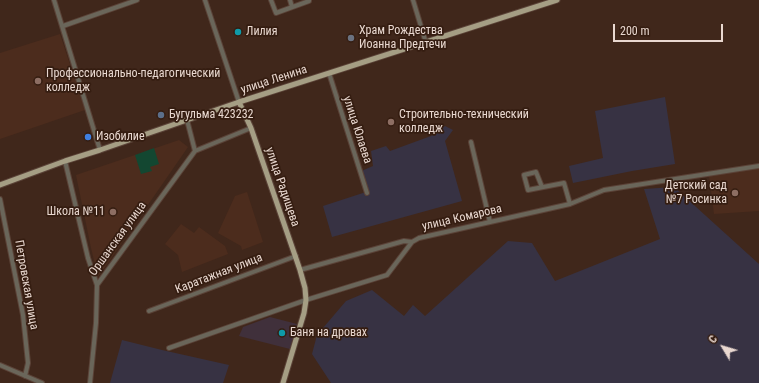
<!DOCTYPE html>
<html>
<head>
<meta charset="utf-8">
<style>
	body { margin:0 }
	#map { position:relative; width:759px; height:383px; overflow:hidden; background:#40271b; font-family:"Roboto Condensed",sans-serif }
	canvas { display:block }
	.north { position:absolute; left:703px; top:327px; width:40px; height:40px; -webkit-text-stroke:3px #351d11; paint-order:stroke; rotate:308deg; font-size:11px; font-weight:700; line-height:16px; text-align:center; color:#e9d8d0 }
	.north::after { content:''; display:block; margin:auto; width:14px; height:18px; background:#e9d8d0; clip-path:polygon(50% 0,100% 100%,50% 72%,0 100%) }
	.scale { position:absolute; left:613px; top:24px; width:110px; height:18px; box-sizing:border-box; border:2px solid #e9d8d0; border-top:0; padding-left:5px; font-size:12px; line-height:14px; white-space:nowrap; color:#e9d8d0; -webkit-text-stroke:3px #351d11; paint-order:stroke }
</style>
</head>
<body>
<div id="map">
<canvas width="759" height="383"></canvas>
<div class="north">С</div>
<div class="scale">200 m</div>
</div>
<script>
const context = document.querySelector('canvas').getContext('2d');
context.lineJoin = 'round';
function fill(path, color) { context.fillStyle = color; context.fill(path, 'evenodd'); }
const poly = rows => new Path2D(rows.map(r => 'M' + r).join(''));
function trace(path, color, width, dash) { context.strokeStyle = color; context.lineWidth = width; context.lineCap = dash ? 'butt' : 'round'; context.setLineDash(dash || []); context.stroke(path); }
function drawText(font, color, halo, rows, align = 'center') {
  context.font = font + ' "Roboto Condensed",sans-serif'; context.lineWidth = 3.5; context.setLineDash([]); context.textBaseline = 'middle'; context.strokeStyle = halo; context.fillStyle = color; for (const [text, x, y, turn = 0] of rows) {
    context.save(); context.translate(x, y); context.rotate((+turn || 0) * Math.PI / 180); context.textAlign = isNaN(turn) ? turn : align; if (halo) context.strokeText(text, 0, 0); context.fillText(text, 0, 0); context.restore();
  }
}
const commercial = poly([
	[270,317,297,324,290,349,239,336,243,327]
]);
const industrial = poly([
	[665,97,675,164,632,171,573,183,569,166,603,158,595,111],
	[445,126,453,130,445,141,462,201,332,237,323,206,366,192,359,172,373,166,371,151,386,146,390,151,431,136],
	[674,187,759,264,759,383,331,383,312,354,317,335,346,301,372,290,404,316,413,305,425,316,508,241,532,243,555,281,660,239,644,189],
	[122,340,162,350,229,365,223,383,110,383]
]);
const built = poly([
	[60,34,85,110,0,139,0,53],
	[179,140,188,147,98,277,91,248,76,175],
	[759,168,759,211,714,214,709,176],
	[247,192,263,242,242,250,241,246,218,233,235,196],
	[181,224,194,233,199,227,225,246,228,254,182,272,178,255,165,244]
]);
const green = poly([
	[154,148,159,164,150,167,152,171,141,174,135,155]
]);
const minor = poly([
	[54,0,100,150],
	[205,0,239,102],
	[271,0,276,13,309,1,309,0],
	[290,0,292,7],
	[413,0,426,43],
	[63,26,137,0],
	[329,73,367,193],
	[471,142,490,222],
	[195,151,251,128],
	[65,161,88,258,97,285],
	[542,187,536,172,524,175,528,190,564,183,570,204],
	[0,199,23,315,28,363,25,376],
	[300,270,404,241,412,242],
	[149,311,296,256],
	[169,348,306,300,387,275,412,242,419,238,570,204,604,190,759,166],
	[0,365,42,383],
	[90,383,96,323,97,285,195,151,187,120]
]);
const major = poly([
	[239,102,251,128,300,270,305,288,306,300,304,313,283,383],
	[0,185,65,161,100,150,239,102,557,0]
]);
const markers = [
	[238,32,4,"#0f9aa8"],
	[351,38,4,"#6b7280"],
	[38,81,4,"#8d6e63"],
	[161,115,4,"#5c6f8a"],
	[391,122,4,"#8d6e63"],
	[88,137,4,"#3f7fe0"],
	[735,193,4,"#8d6e63"],
	[113,212,4,"#8d6e63"],
	[282,333,4,"#0f9aa8"]
];
const poiNames = [
	["Храм Рождества",359,31],
	["Иоанна Предтечи",359,45],
	["Лилия",246,32],
	["Профессионально-педагогический",46,74],
	["колледж",46,88],
	["Бугульма 423232",169,115],
	["Строительно-технический",399,115],
	["колледж",399,129],
	["Изобилие",96,137],
	["Детский сад",727,186,"right"],
	["№7 Росинка",727,200,"right"],
	["Школа №11",105,212,"right"],
	["Баня на дровах",290,333]
];
const streetNames = [
	["улица Ленина",274,80,-18],
	["улица Юлаева",357,130,72],
	["улица Радищева",282,187,71],
	["улица Комарова",462,218,-13],
	["Оршанская улица",118,239,-54],
	["Каратажная улица",219,274,-21],
	["Петровская улица",26,285,80]
];
fill(commercial, '#40303b');
fill(industrial, '#373243');
fill(built, '#4c2c1d');
fill(green, '#134731');
trace(minor, '#5b4338', 6);
trace(major, '#5b4338', 7);
trace(minor, '#6a665a', 4);
trace(major, '#a59e84', 5);
for (const [x, y, r, color] of markers) { const dot = new Path2D(); dot.arc(x, y, r, 0, 2 * Math.PI); context.fillStyle = color; context.fill(dot); trace(dot, '#351d11', 1.5); }
drawText('12px', '#e9d8d0', '#351d11', poiNames, 'left');
drawText('12px', '#e9d8d0', '#351d11', streetNames);
</script>
</body>
</html>
